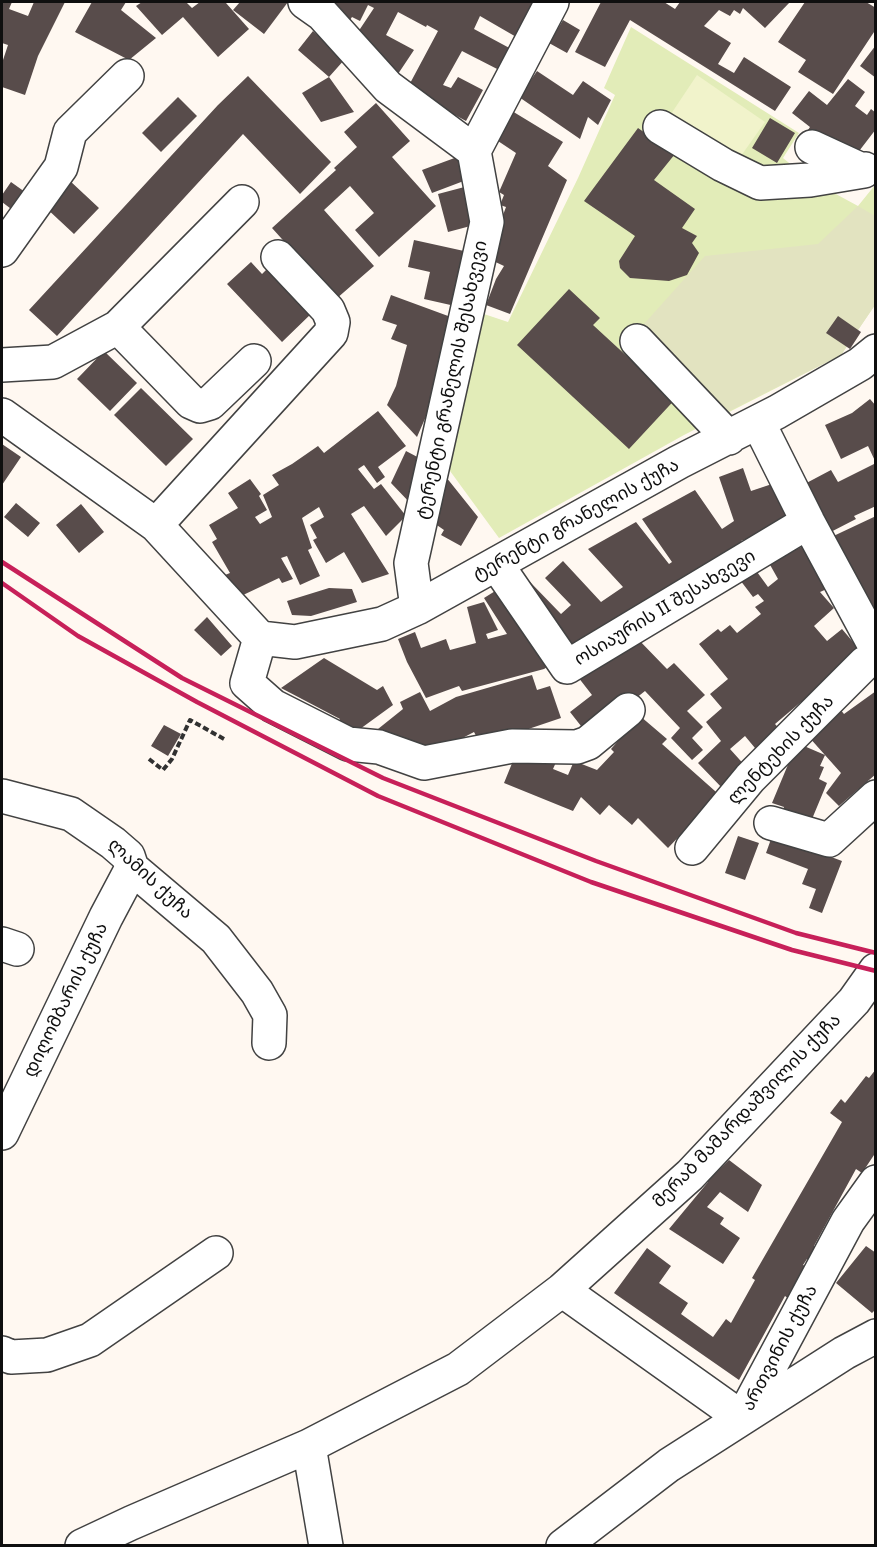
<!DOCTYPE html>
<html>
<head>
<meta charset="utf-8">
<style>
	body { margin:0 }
	#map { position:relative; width:877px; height:1547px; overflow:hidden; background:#fff8f1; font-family:Georgia,serif }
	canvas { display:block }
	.frame { position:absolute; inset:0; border:3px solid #0f0f0f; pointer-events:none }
</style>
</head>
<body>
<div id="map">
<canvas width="877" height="1547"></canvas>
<div class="frame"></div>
</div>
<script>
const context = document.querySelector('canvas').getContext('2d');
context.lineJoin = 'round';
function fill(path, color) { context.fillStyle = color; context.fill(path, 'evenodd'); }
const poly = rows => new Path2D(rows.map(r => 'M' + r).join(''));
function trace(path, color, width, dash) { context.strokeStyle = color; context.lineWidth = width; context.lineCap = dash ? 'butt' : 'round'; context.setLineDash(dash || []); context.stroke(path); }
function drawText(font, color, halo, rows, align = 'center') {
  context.font = font + ' Georgia,"Noto Sans Georgian",serif'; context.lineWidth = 6; context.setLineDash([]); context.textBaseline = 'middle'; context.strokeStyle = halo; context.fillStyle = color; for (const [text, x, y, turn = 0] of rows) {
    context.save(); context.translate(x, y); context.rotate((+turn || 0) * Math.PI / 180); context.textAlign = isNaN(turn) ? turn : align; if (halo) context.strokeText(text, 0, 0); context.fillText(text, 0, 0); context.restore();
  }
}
const green = poly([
	[631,27,799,133,783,158,810,180,858,206,875,185,875,305,841,355,684,435,499,538,442,460,472,310,508,322,578,178,615,95,604,88]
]);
const cemetery = poly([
	[858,206,875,216,875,305,841,355,719,416,644,324,705,256,818,244]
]);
const pitch = poly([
	[697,75,765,122,736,163,669,117]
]);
const building = poly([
	[2,2,12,2,9,9,28,16,34,2,65,2,38,56,25,95,2,87,2,63,8,45,2,43],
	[92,2,126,2,121,10,156,38,129,60,75,32],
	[142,2,186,2,192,8,200,2,227,2,226,3,249,29,218,57,183,17,162,35,136,6],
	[240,2,288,2,264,34,233,10],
	[318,2,538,2,518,38,480,16,474,29,515,51,503,72,462,51,443,85,451,88,458,77,483,90,466,121,407,89,438,31,427,25,426,27,398,12,386,35,414,50,396,77,354,38,374,8,368,5,360,21,352,17,350,20],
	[601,2,664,2,675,9,680,2,790,2,765,28,743,8,740,14,734,10,730,16,719,10,704,26,731,43,718,64,734,73,744,57,791,87,775,111,630,20,605,67,575,52],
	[805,2,866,2,876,8,876,29,833,94,798,72,806,60,778,42],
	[563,20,580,30,567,53,549,43],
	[313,31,345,59,329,77,354,112,321,122,302,93,329,77,298,50],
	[876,45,876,78,860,66],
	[537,71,573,95,583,81,611,100,598,125,588,117,580,139,519,97],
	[248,76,331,162,300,194,243,134,57,336,29,310,218,105],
	[848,79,865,92,855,106,867,115,871,109,876,113,876,129,853,159,808,130,810,127,792,113,809,91,827,105],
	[178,97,197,116,161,152,142,133],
	[376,103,410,141,392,157,436,206,379,257,355,230,374,213,350,186,324,210,374,266,336,299,272,228,336,170,334,168,357,147,344,132],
	[512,111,563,142,548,166,567,180,510,314,486,305,496,279,504,266,487,258,506,207,500,205,504,195,499,192,516,153,495,139],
	[770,118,795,133,777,163,752,148],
	[638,128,675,154,654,180,695,209,682,228,697,236,692,243,699,253,687,275,669,281,630,278,620,268,619,261,635,236,584,201],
	[460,156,469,179,432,193,422,170],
	[69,180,99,208,74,234,44,206],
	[11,182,32,197,19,215,2,202,2,195],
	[472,185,478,224,448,232,438,194],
	[414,240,464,251,455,306,424,299,430,272,408,267],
	[251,262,262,274,269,267,313,312,282,342,227,284],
	[569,289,600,318,593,325,643,371,649,364,681,393,629,449,517,345],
	[391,295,459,320,434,398,417,437,387,405,396,386,407,345,391,339,397,325,382,320],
	[838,316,861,332,850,349,826,333],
	[104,351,137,383,110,411,77,379],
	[141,388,193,439,166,466,114,415],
	[870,399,876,406,876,463,868,446,841,459,825,425,852,413],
	[378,411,406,446,378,467,385,477,377,483,364,465,358,469,374,489,381,484,406,516,386,536,364,506,351,514,389,574,362,583,344,552,326,563,313,540,317,538,310,525,324,517,319,507,302,518,312,548,308,550,320,576,300,585,287,556,281,558,293,579,282,583,279,578,241,596,225,575,230,573,212,542,217,539,209,525,238,508,228,493,250,479,261,494,259,496,267,510,255,517,260,524,272,517,263,495,279,485,272,475,292,464,318,446,324,453],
	[2,444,21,457,2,485],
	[406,451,425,461,412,505,391,483],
	[876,463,876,506,854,516,856,519,821,537,797,488,831,470,838,482],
	[743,468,751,491,784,480,797,521,741,541,747,549,568,654,519,591,530,582,561,614,571,605,545,578,563,561,601,602,623,587,588,549,636,522,669,564,672,562,642,519,695,490,722,529,734,521,719,477],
	[442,472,478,517,461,546,441,535,444,530,431,521],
	[16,503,40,523,28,537,4,517],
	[81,504,104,532,79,553,56,525],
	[876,516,876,630,825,540],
	[815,540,836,585,820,592,834,608,814,626,827,641,842,629,864,655,804,705,801,702,775,724,784,734,760,754,745,736,730,749,748,769,725,791,698,763,721,741,706,722,722,708,710,694,728,679,699,644,718,629,721,632,730,625,737,633,761,614,755,607,764,601,758,594,753,597,737,576,752,565,768,587,778,579,769,563],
	[329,588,352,589,357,602,311,616,292,615,287,601],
	[500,588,552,664,544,669,462,691,459,686,426,698,407,662,398,639,415,632,421,648,446,639,450,650,476,643,467,607,484,602,498,630,486,634,488,639,507,634,484,598],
	[207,617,232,646,221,656,194,630],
	[635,636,667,669,674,663,705,695,687,711,703,727,692,738,703,750,692,760,671,738,680,728,645,691,582,741,575,731,581,726,570,712,592,695,571,668],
	[324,658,377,690,383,686,393,705,360,729,332,732,340,719,281,688],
	[532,675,537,690,550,686,561,718,481,745,474,732,428,756,422,744,405,755,378,729,403,709,400,702,420,692,430,711,456,697],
	[876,691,876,774,839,806,826,793,841,773,808,736,840,709,844,714],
	[640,716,667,739,662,744,724,799,708,806,668,848,638,818,632,825,609,805,600,815,581,797,573,811,504,783,515,756,536,763,540,753,557,760,553,769,568,775,574,761,597,770,614,752,611,749],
	[164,725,181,734,168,756,151,746],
	[797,743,825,755,820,766,824,767,819,779,827,783,812,819,780,818,784,807,772,803],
	[775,828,815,851,842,861,822,913,809,908,816,889,802,884,808,869,766,853],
	[738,836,759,843,745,880,725,873],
	[876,1069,876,1139,874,1141,876,1143,876,1152,862,1173,856,1169,814,1246,819,1250,812,1261,807,1259,803,1265,808,1267,789,1299,785,1296,739,1380,614,1293,647,1248,671,1266,659,1283,688,1303,681,1314,713,1337,726,1319,731,1323,755,1280,752,1278,842,1122,830,1113,841,1099,845,1103,866,1076,869,1078],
	[729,1160,762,1185,748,1212,720,1192,707,1207,724,1218,720,1224,740,1238,723,1264,669,1229,708,1182,707,1181],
	[866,1246,876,1253,876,1309,872,1313,836,1283]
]);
const path = poly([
	[149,759,163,770,172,759,190,720,224,739]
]);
const minor = poly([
	[305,2,322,14,388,87,474,151],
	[660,127,723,165,760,183,810,180,864,171],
	[812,147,864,171,865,169],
	[474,151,552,2],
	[2,250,61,167,70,132,127,76],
	[118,327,191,402,200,406,210,403,254,361],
	[637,341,729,438],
	[2,365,53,362,118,327,242,202],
	[2,415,156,525,260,638],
	[758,422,808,522,876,648],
	[156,525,331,333,333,322,328,310,278,257],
	[497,565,567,667,808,522],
	[417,608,411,563,487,222,474,151],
	[260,638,295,642,382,624,417,608,679,462,777,412,860,364,876,351],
	[260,638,247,683,273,706,348,744,379,747,424,763,512,746,577,747,588,743,628,710],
	[2,796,71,814,113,843,128,856,132,868,216,939,257,992,270,1015,269,1043],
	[771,823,829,840,876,797],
	[692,848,750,778,865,663,876,657],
	[2,944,17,949],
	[2,1133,106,917,132,868],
	[562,1290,742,1418],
	[2,1353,11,1357,47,1355,90,1340,216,1253],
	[743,1417,848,1221,876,1182],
	[309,1446,326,1546],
	[82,1546,131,1523,309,1446,458,1369,562,1290,690,1175,854,1001,876,970],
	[563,1546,669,1465,844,1353,876,1336]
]);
const rail = poly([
	[2,562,182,678,383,778,596,861,796,933,876,953],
	[2,583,78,636,197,702,378,796,591,882,792,950,876,971]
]);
const streetNames = [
	["ტერენტი გრანელის შესახვევი",452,380,-78],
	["ტერენტი გრანელის ქუჩა",576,520,-29],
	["ოსიაურის II შესახვევი",665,608,-31],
	["ლენტეხის ქუჩა",781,750,-46],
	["ლამის ქუჩა",150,879,43],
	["დიღომბარის ქუჩა",66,1000,-64],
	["მერაბ მამარდაშვილის ქუჩა",747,1111,-46],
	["ართვინის ქუჩა",780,1348,-62]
];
fill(green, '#e2ecb8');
fill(cemetery, '#e2e3c0');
fill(pitch, '#f1f3cb');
fill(building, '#584c4b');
trace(minor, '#424242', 36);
trace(path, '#313131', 4, [6, 3]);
trace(minor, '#fff', 33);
trace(rail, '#c72059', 4.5);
drawText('18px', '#0f0f0f', '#fff', streetNames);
</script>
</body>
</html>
